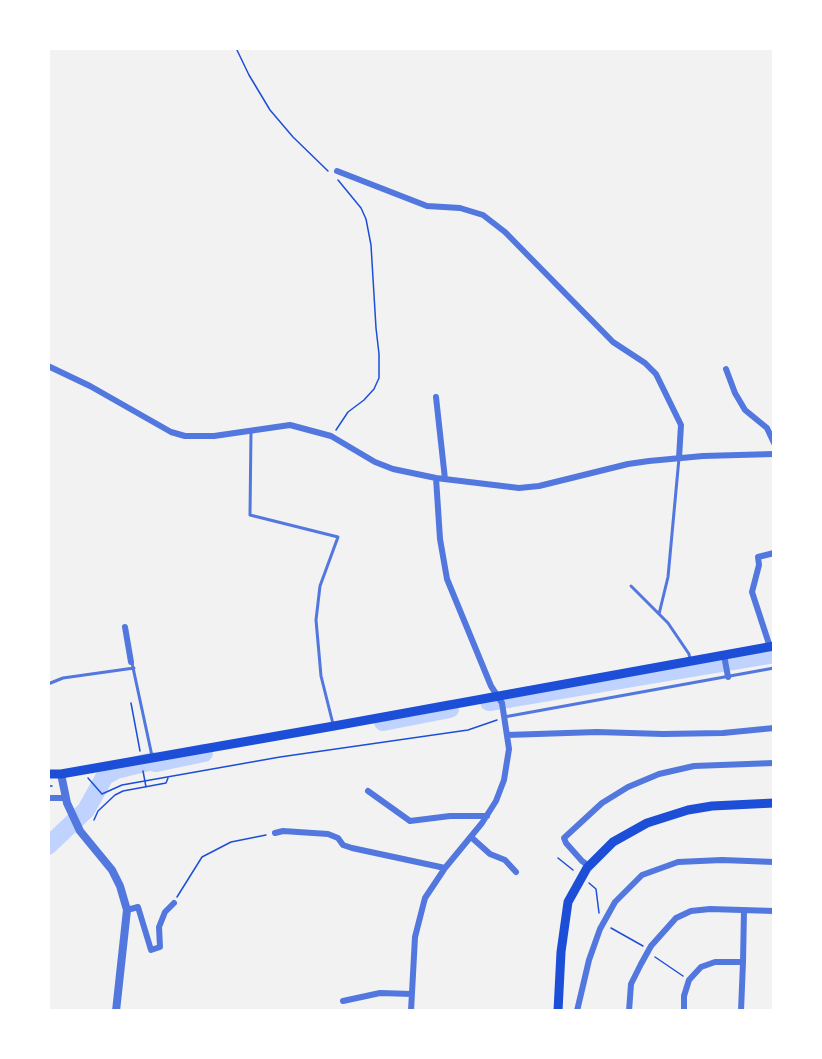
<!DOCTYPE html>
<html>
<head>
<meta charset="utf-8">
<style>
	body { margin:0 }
	#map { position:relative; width:822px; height:1059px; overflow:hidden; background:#f2f2f2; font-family:"Archivo Narrow",sans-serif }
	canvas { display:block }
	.frame { position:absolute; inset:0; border:50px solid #fff; pointer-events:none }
</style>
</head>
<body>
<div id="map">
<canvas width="822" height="1059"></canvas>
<div class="frame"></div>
</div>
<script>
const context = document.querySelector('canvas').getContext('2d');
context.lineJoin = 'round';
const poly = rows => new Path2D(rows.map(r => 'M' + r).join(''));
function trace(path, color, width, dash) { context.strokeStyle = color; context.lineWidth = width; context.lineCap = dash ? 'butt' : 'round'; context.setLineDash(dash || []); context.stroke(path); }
const river = poly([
	[489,702,774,654],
	[383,722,450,709],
	[48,846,86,810,105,776,116,770,153,761,156,763,204,753]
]);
const path = poly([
	[236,48,249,75,270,110,293,137,328,171],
	[336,430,348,412,364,400,374,389,379,378,379,354,376,328,371,245,366,219,361,208,338,180],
	[131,703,140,751],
	[143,771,146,787],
	[88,778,102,794,122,785,280,757,468,730,497,720],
	[48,786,52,786],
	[94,820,98,811,115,795,123,791,166,783,168,778],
	[558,858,573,870],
	[589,883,596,889,599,913],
	[177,897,202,857,231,842,266,835],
	[611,928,643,946],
	[655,957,683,976]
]);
const service = poly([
	[251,431,250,515,338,537,320,586,316,620,321,676,333,724],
	[631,586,668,623,689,654,690,660],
	[659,614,668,577,679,458],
	[132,663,152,756],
	[48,684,63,678,134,668],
	[504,717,774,668]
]);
const minor = poly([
	[337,171,427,206,460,208,483,215,505,232,613,342,645,363,656,374,681,425,679,458],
	[48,366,90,386,171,432,185,436,214,436,290,425,331,436,375,462,393,469,436,478,519,488,539,486,628,464,649,461,703,456,774,454],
	[726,369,735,393,745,410,767,428,774,443],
	[436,397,445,479],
	[125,627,131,662],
	[770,647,752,592,759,565,758,557,774,553],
	[724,655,728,677],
	[507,735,597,732,663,734,723,733,774,728],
	[368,791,410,821,450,816,487,816],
	[48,798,66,798],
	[275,833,283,831,328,834,338,838,343,845,352,848,445,868],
	[471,837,490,854,505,860,516,872],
	[589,866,582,861,566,843,564,838,602,803,628,787,659,774,694,766,774,763],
	[127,910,138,907,151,950,160,947,159,927,165,912,174,903],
	[343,1001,380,993,412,994],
	[411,1011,415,937,425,898,445,868,482,823,496,801,504,780,509,749,502,703,491,686,447,579,440,539,436,478],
	[577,1011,589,960,600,929,615,902,642,875,678,862,722,860,774,862],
	[629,1011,631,984,641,964,651,946,676,918,691,911,710,909,774,911],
	[684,1011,684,996,689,980,701,967,715,962,743,962,744,910],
	[741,1011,743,962]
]);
const tertiary = poly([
	[61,774,67,803,80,831,112,870,120,886,127,910,116,1011]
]);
const primary = poly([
	[48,774,61,774,334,726,774,646],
	[558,1011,561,952,568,902,587,868,613,842,647,823,688,810,712,806,774,803]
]);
trace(river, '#bfd3fe', 18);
trace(path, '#1d4ed8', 1.5);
trace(service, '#5277de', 3);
trace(minor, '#5277de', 6);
trace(tertiary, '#5277de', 8);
trace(primary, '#1d4ed8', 9);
</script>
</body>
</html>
